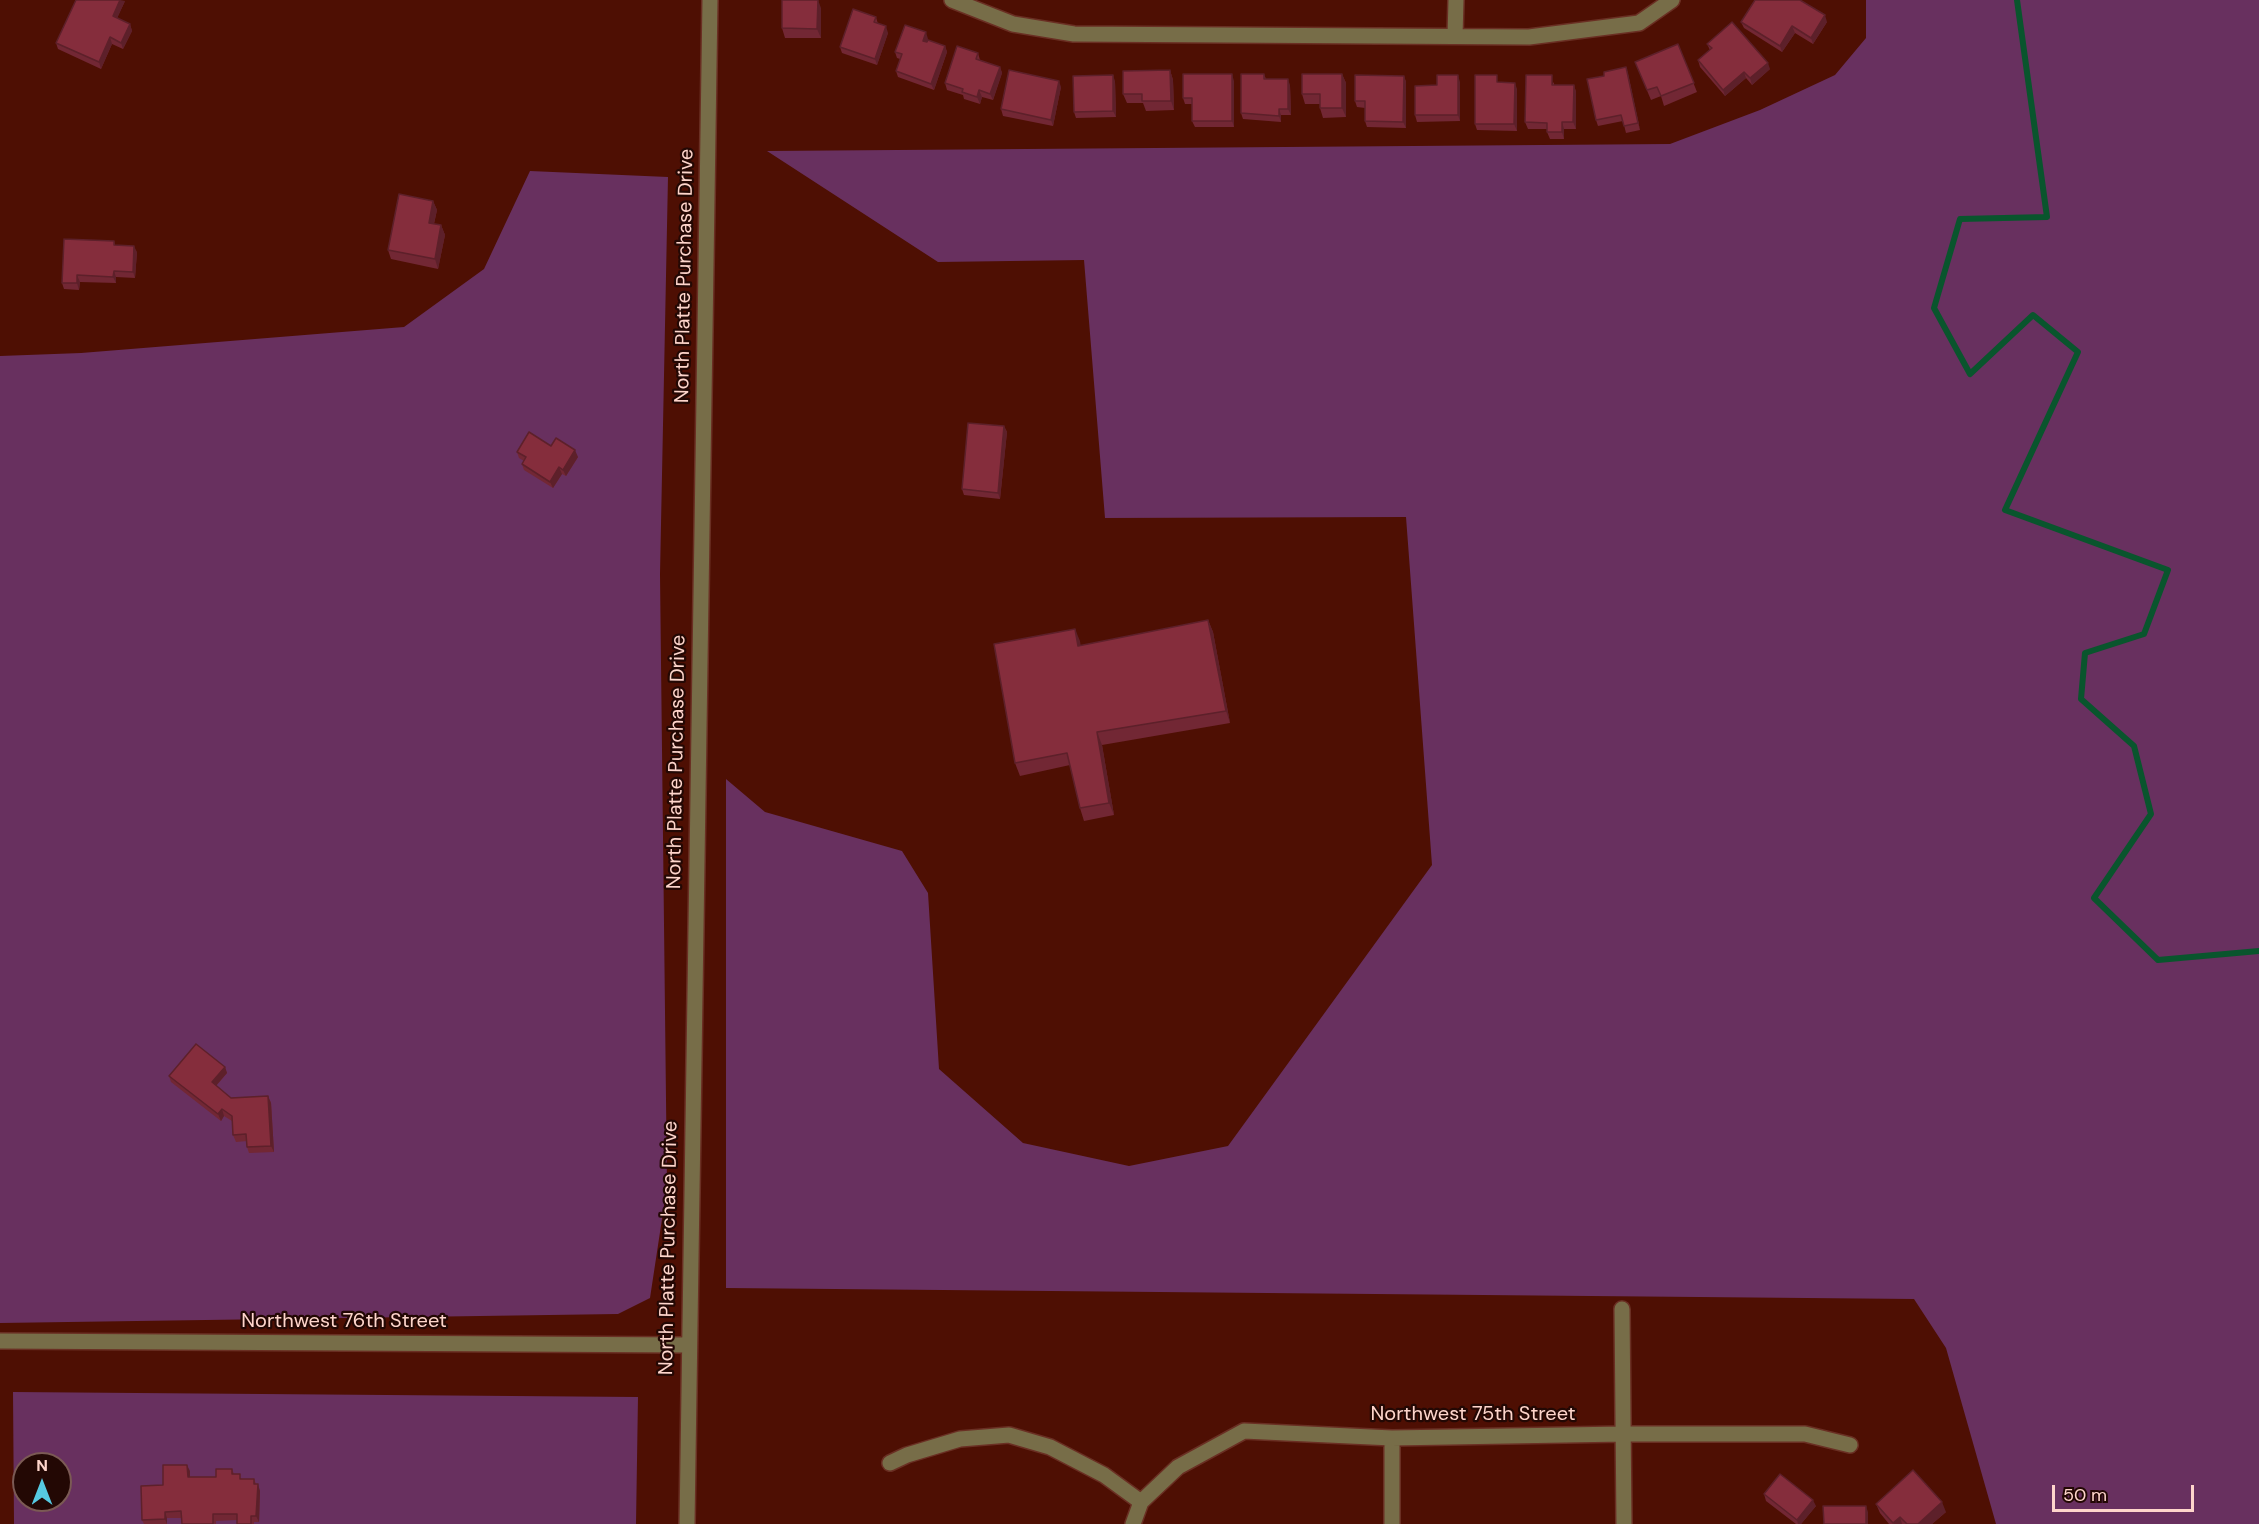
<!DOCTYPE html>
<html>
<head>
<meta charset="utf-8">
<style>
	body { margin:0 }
	#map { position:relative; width:2259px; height:1524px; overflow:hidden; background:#4e0f03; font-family:"DM Sans",sans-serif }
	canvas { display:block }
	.north { position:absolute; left:12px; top:1452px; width:60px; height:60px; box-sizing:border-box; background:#230804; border:2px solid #7b5a54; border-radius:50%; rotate:0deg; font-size:16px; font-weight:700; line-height:24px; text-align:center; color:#fed5cb }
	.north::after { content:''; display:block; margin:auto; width:21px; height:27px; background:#56c9e1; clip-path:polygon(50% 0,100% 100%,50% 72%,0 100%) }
	.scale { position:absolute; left:2052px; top:1485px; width:142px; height:27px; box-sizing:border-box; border:3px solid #fed5cb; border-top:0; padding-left:8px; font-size:18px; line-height:21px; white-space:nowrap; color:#fed5cb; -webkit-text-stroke:4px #230804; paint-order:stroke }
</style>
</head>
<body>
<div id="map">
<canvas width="2259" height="1524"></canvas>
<div class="north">N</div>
<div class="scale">50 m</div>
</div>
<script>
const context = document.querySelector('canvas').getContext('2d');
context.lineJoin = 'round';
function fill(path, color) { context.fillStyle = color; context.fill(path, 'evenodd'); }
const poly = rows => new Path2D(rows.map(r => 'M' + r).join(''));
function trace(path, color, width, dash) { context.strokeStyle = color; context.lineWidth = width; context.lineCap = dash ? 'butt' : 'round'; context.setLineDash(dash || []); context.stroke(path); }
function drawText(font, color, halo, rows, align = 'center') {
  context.font = font + ' "DM Sans",sans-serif'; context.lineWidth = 4.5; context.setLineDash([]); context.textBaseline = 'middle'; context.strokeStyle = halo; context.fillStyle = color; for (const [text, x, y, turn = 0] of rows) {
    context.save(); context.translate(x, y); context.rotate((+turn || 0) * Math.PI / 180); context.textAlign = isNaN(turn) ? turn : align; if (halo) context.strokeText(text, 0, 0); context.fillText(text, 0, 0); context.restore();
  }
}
const green = poly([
	[1866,0,2259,0,2259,1524,1996,1524,1946,1348,1914,1299,726,1288,726,779,765,812,902,851,928,893,939,1069,1023,1143,1129,1166,1228,1146,1432,865,1406,517,1105,518,1084,260,938,262,767,151,1670,144,1760,110,1835,75,1866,38],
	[530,171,668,177,660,574,667,1186,650,1298,618,1314,0,1323,0,356,81,353,404,327,484,269],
	[13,1392,638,1397,636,1524,14,1524],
	[24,1464,60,1464,60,1500,24,1500]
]);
const stream = poly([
	[2017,0,2047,217,1960,219,1934,308,1970,374,2033,315,2078,352,2005,510,2168,570,2144,634,2085,653,2081,699,2134,746,2151,814,2094,898,2158,960,2259,951]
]);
const minor = poly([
	[952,0,1013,24,1074,34,1529,37,1639,23,1672,0],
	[1455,36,1456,0],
	[1622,1309,1624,1524],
	[0,1341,688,1345],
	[890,1463,907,1455,960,1439,1009,1435,1050,1447,1104,1475,1141,1502],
	[687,1524,710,0],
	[1133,1524,1141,1502,1178,1467,1244,1431,1392,1438,1623,1434,1805,1434,1850,1445],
	[1392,1524,1392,1438]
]);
const wall = poly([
	[125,1,117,18,130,24,132,31,123,49,112,44,101,69,58,49,56,43],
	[821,8,821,38,785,38,782,28],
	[876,17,878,24,888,33,877,65,842,53,840,47],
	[1741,22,1827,22,1813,44,1795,33,1782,52,1744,28],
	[928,39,927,42,945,46,947,52,934,90,898,77,896,71,900,59,897,58,895,52],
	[1678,44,1697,92,1664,106,1661,96,1651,100,1635,62],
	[1707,44,1770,69,1752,85,1746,78,1725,96,1700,67,1698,60,1710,50],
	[978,53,980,60,1000,67,1002,73,993,100,982,97,980,104,964,99,963,95,947,90,945,83],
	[1626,67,1628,74,1640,130,1626,133,1623,121,1598,126,1596,120],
	[1170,70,1173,80,1174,110,1146,111,1143,103,1127,103,1123,94],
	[1264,74,1266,79,1290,85,1291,115,1281,115,1281,122,1243,119,1241,113],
	[1342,74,1346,83,1346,117,1323,118,1320,108,1320,104,1305,104,1302,94],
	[1404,76,1406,82,1406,128,1367,127,1365,121,1365,108,1357,107,1355,101],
	[1115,81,1116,117,1076,118,1074,112],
	[1234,81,1234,127,1195,127,1192,121,1192,104,1185,104,1183,98],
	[1460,82,1460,121,1417,122,1415,115],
	[1499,82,1517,89,1517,131,1477,130,1475,124],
	[1554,82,1554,85,1574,85,1576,92,1576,129,1564,129,1564,139,1550,139,1547,132,1547,129,1528,129,1525,122],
	[1061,87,1053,126,1003,116,1001,109],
	[433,201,437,210,434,224,441,225,445,235,438,269,391,259,388,250],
	[114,241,115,245,137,252,135,278,116,277,116,283,80,282,79,290,64,289,62,283],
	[1004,426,1007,432,1000,499,964,495,962,489],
	[551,446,578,457,566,476,562,474,553,488,524,470,522,464,524,461,519,458,517,452],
	[1208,620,1213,632,1230,723,1102,745,1114,815,1084,821,1080,808,1070,765,1020,776,1015,763,1075,629,1080,646],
	[225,1067,227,1073,216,1086,231,1098,268,1096,271,1103,274,1152,249,1153,247,1147,247,1141,236,1142,233,1135,232,1121,224,1116,221,1121,171,1082,169,1076],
	[232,1469,234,1474,242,1479,254,1479,256,1484,260,1491,259,1522,254,1522,254,1524,237,1524,237,1520,216,1521,216,1524,181,1518,167,1518,167,1524,144,1524,142,1520,163,1485,190,1471,190,1477,216,1477],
	[1764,1494,1816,1506,1801,1524,1796,1524,1766,1501],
	[1876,1504,1946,1512,1932,1524,1889,1524,1880,1513]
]);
const shadedWall = poly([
	[120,0,125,1,115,23,113,16],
	[818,0,821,8,821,38,817,29],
	[1825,15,1827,22,1813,44,1811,38],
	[130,24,132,31,123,49,121,43],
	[886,26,888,33,877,65,875,59],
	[1792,26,1795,33,1782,52,1780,46],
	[926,32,928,39,925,47,923,41],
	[110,37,112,44,101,69,99,62],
	[945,46,947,52,934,90,931,84],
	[1768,63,1770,69,1752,85,1750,78],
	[1000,67,1002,73,993,100,990,94],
	[1626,67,1628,74,1640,130,1638,123],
	[1170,70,1173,80,1174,110,1171,101],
	[1744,72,1746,78,1725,96,1723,90],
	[1232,74,1234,81,1234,127,1232,121],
	[1342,74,1346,83,1346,117,1342,108],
	[1113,75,1115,81,1116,117,1113,111],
	[1458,75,1460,82,1460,121,1458,115],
	[1404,76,1406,82,1406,128,1403,122],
	[1288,79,1290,85,1291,115,1288,109],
	[1059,81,1061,87,1053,126,1051,120],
	[1515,83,1517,89,1517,131,1514,124],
	[1574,85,1576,92,1576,129,1573,122],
	[979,90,982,97,980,104,977,97],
	[1279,109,1281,115,1281,122,1279,116],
	[1562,122,1564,129,1564,139,1562,132],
	[433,201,437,210,432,232,429,223],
	[441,225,445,235,438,269,435,259],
	[134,246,137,252,135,278,133,272],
	[114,271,116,277,116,283,113,277],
	[77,275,80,282,79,290,77,283],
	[1004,426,1007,432,1000,499,998,493],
	[575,450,578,457,566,476,563,470],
	[559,467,562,474,553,488,550,482],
	[1208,620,1213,632,1230,723,1226,711],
	[1075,629,1080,641,1083,659,1078,646],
	[1097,732,1102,745,1114,815,1109,803],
	[225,1067,227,1073,214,1088,212,1082],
	[268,1096,271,1103,274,1152,271,1146],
	[222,1109,224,1116,221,1121,218,1114],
	[187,1465,190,1471,190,1484,188,1477],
	[258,1484,260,1491,259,1522,256,1516],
	[1813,1500,1816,1506,1801,1524,1798,1524,1797,1520],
	[1942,1502,1946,1512,1932,1524,1918,1524],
	[1866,1506,1868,1512,1868,1524,1866,1524],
	[165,1512,167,1518,167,1524,165,1519],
	[1900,1517,1902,1524,1894,1524,1893,1523]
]);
const building = poly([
	[76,0,120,0,113,16,130,24,121,43,110,37,99,62,56,43,76,0],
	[782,0,818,0,817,29,782,28,782,0],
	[1755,0,1800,0,1825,15,1811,38,1792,26,1780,46,1741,22,1755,0],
	[853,9,876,17,874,22,886,26,875,59,840,47,853,9],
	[1732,22,1768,63,1750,78,1744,72,1723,90,1698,60,1712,48,1707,44,1732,22],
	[905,25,926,32,923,41,927,42,928,40,945,46,931,84,896,71,902,54,895,52,905,25],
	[1678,44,1694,83,1661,96,1657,87,1647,90,1635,62,1678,44],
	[957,46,978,53,976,59,1000,67,990,94,979,90,977,97,962,92,963,89,945,83,957,46],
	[1626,67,1638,123,1624,126,1621,115,1596,120,1587,79,1604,76,1604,72,1626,67],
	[1009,70,1059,81,1051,120,1001,109,1009,70],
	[1170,70,1171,101,1142,101,1142,94,1123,94,1123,71,1170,70],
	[1183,74,1232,74,1232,121,1192,121,1192,98,1183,98,1183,74],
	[1241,74,1264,74,1264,79,1288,79,1288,109,1279,109,1279,116,1241,113,1241,74],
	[1302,74,1342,74,1342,108,1320,108,1320,94,1302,94,1302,74],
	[1113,75,1113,111,1074,112,1073,76,1113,75],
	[1355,75,1404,76,1403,122,1365,121,1365,101,1355,101,1355,75],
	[1437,75,1458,75,1458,115,1415,115,1415,86,1437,85,1437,75],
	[1475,75,1497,75,1497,82,1515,83,1514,124,1475,124,1475,75],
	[1526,75,1552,75,1552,85,1574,85,1573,122,1562,122,1562,132,1547,132,1547,123,1525,122,1526,75],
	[399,194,433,201,429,223,441,225,435,259,388,250,399,194],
	[64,239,114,241,114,245,134,246,133,272,114,271,113,277,77,275,77,283,62,283,64,239],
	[968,423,1004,426,998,493,962,489,968,423],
	[529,432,551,446,556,438,575,450,563,470,559,467,550,482,522,464,526,457,517,452,529,432],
	[1208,620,1226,711,1097,732,1109,803,1080,808,1067,753,1015,763,994,644,1075,629,1078,646,1208,620],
	[196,1044,225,1067,212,1082,231,1098,268,1096,271,1146,247,1147,246,1134,233,1135,232,1116,222,1109,218,1114,169,1076,196,1044],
	[163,1465,187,1465,188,1477,216,1477,216,1469,232,1469,232,1474,240,1474,240,1479,254,1479,254,1484,258,1484,256,1516,251,1516,251,1524,237,1524,237,1514,213,1514,213,1524,182,1524,181,1511,165,1512,165,1519,142,1520,141,1486,163,1485,163,1465],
	[1913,1470,1942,1502,1918,1524,1907,1524,1900,1517,1893,1523,1876,1504,1913,1470],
	[1780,1474,1813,1500,1797,1520,1764,1494,1780,1474],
	[1823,1506,1866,1506,1866,1524,1824,1524,1823,1506]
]);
const streetNames = [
	["North Platte Purchase Drive",685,276,-89],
	["North Platte Purchase Drive",677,762,-89],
	["North Platte Purchase Drive",669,1248,-89],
	["Northwest 76th Street",344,1322],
	["Northwest 75th Street",1473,1415]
];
fill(green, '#68305f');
trace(stream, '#09552d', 6);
trace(minor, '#6a2f23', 18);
trace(minor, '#776d48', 15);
fill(wall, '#722734');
fill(shadedWall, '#5d202a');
fill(building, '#852d3c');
trace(building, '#5d202a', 1.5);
drawText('20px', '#fed5cb', '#230804', streetNames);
</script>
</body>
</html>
